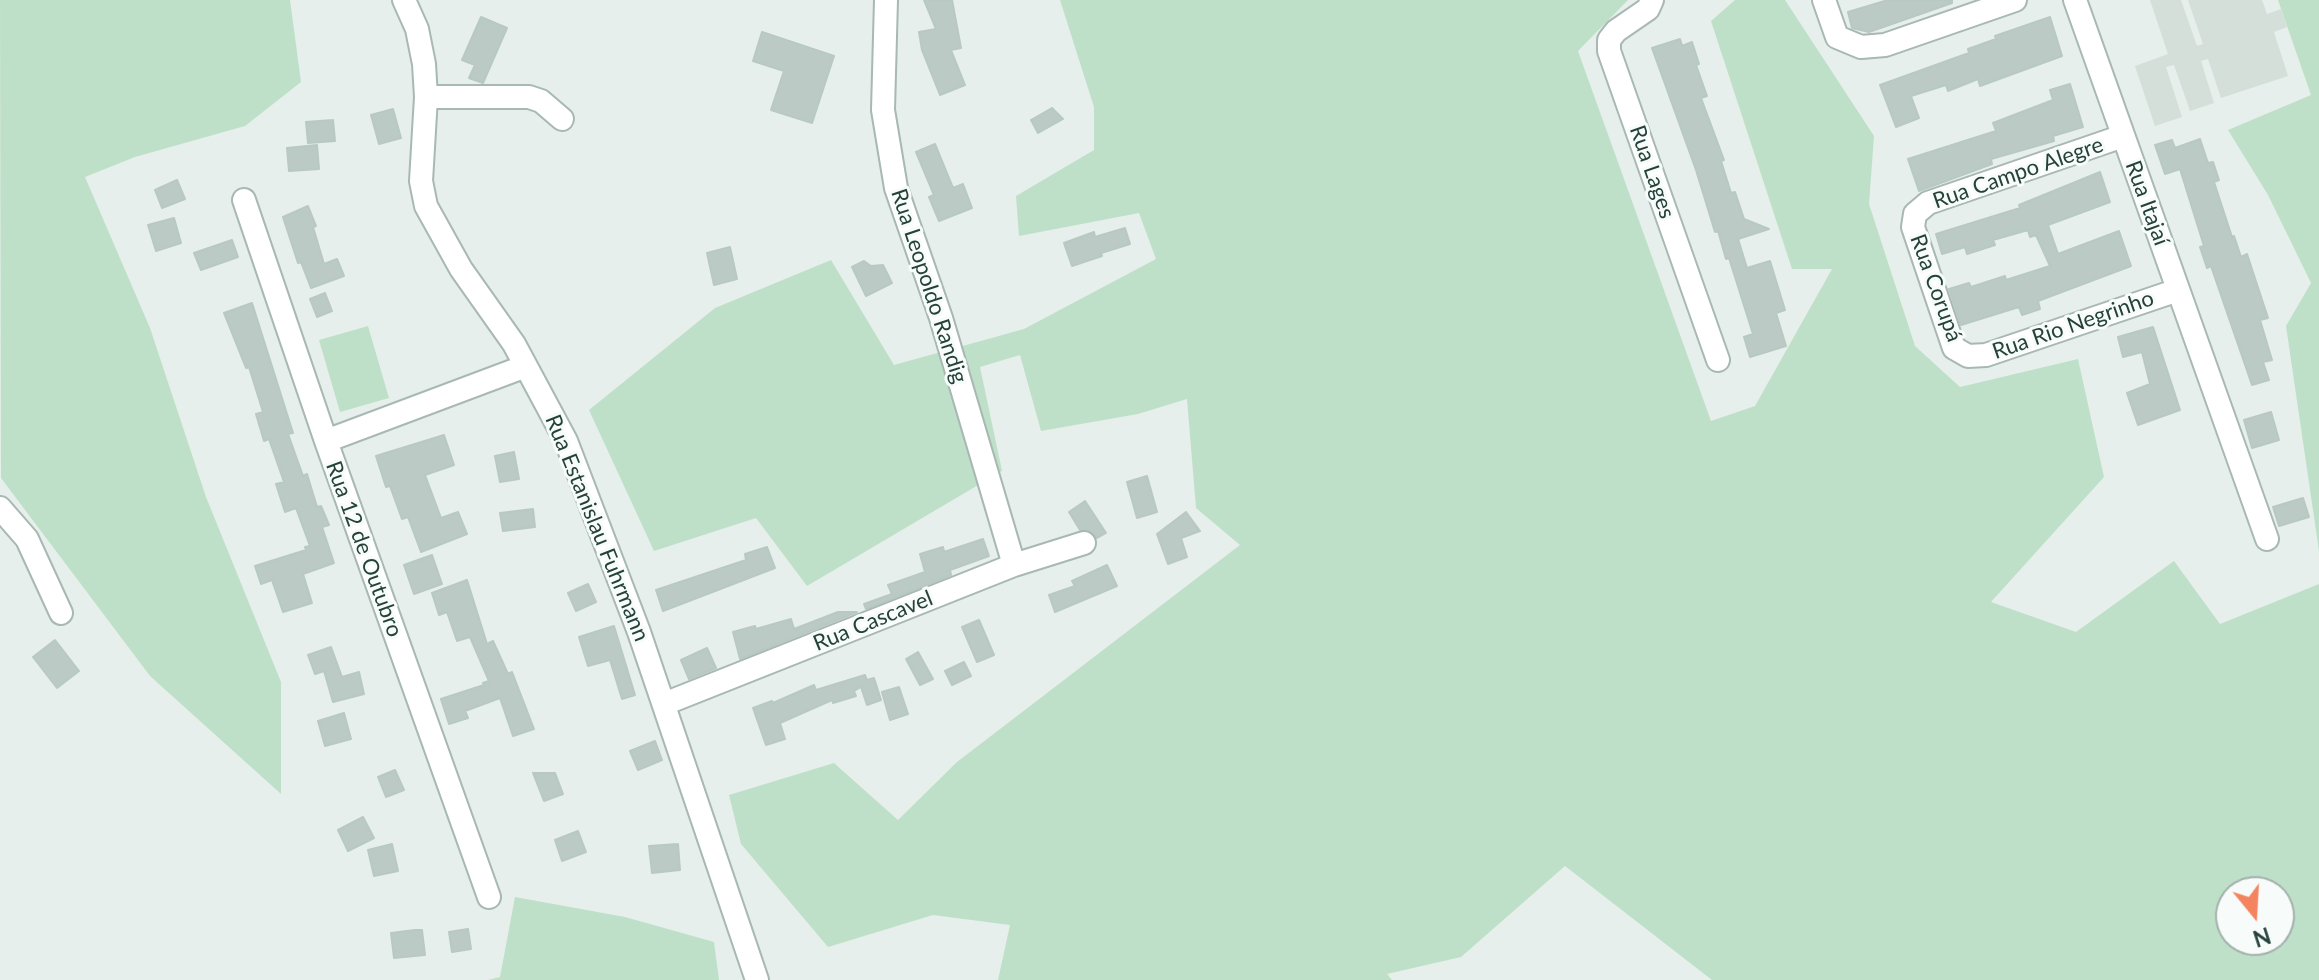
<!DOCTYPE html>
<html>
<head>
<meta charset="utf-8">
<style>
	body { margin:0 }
	#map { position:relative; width:2319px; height:980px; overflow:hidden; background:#e6efeb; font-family:Lato,sans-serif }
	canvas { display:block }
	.north { position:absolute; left:2215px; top:876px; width:80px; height:80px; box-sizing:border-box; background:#f7fbf9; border:2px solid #a3b1ad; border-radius:50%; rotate:162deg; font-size:22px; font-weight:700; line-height:32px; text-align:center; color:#24423a }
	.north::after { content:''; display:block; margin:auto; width:28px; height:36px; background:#f4845f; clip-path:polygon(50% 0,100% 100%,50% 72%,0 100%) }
</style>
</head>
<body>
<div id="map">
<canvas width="2319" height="980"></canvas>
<div class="north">N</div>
</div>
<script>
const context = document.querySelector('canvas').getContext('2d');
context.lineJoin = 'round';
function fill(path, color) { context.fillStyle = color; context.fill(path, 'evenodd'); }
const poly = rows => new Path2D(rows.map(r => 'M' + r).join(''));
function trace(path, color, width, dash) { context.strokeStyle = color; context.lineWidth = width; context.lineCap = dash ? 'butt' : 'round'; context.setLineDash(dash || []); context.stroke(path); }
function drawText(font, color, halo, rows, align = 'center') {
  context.font = font + ' Lato,sans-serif'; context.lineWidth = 6; context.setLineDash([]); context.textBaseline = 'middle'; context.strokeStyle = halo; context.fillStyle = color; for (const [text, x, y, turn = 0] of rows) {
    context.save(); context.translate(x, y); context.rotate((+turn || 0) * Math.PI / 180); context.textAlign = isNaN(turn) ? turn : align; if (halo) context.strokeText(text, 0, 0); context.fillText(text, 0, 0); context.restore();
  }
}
const built = poly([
	[2150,0,2181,0,2197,46,2203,44,2188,0,2262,0,2267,14,2281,9,2287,27,2274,32,2288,76,2221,98,2208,59,2201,61,2214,103,2190,111,2174,65,2166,67,2182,117,2155,126,2135,66,2168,54]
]);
const green = poly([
	[0,0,290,0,301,82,245,126,135,157,85,177,150,328,206,497,281,682,281,794,150,676,1,478],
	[1060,0,1628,0,1578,51,1711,421,1755,406,1832,269,1792,269,1711,21,1735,0,1785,0,1874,136,1869,204,1915,346,1960,387,2078,359,2104,477,1991,602,2076,632,2174,561,2220,624,2319,584,2319,980,1712,980,1565,866,1461,957,1387,974,1392,980,998,980,1010,925,933,915,828,947,741,844,729,795,834,763,898,820,957,762,1240,545,1196,508,1187,399,1138,414,1041,431,1020,355,980,367,1002,471,807,586,756,518,654,551,589,410,715,308,831,260,894,365,1024,329,1156,259,1139,213,1019,236,1016,196,1094,150,1094,107],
	[2231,892,2279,892,2279,940,2231,940],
	[2278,0,2319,0,2319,551,2286,326,2311,283,2268,195,2228,130,2311,95],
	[368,326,389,398,340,412,319,340],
	[515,897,625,917,714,942,719,980,488,980,500,977]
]);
const building = poly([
	[924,0,952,0,961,48,951,50,965,85,940,95,922,50,919,32,936,29,924,0],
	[1888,0,1952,0,1952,3,1869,32,1852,28,1848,12,1888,0],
	[481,17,507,28,483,83,469,78,475,65,462,60,481,17],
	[2050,17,2062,56,1980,86,1978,79,1948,91,1946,85,1911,96,1919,118,1896,127,1880,85,1969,53,1968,49,1996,39,1995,36,2050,17],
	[762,32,834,56,812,123,771,110,784,71,753,61,762,32],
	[1680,39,1682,46,1692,42,1699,64,1696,65,1707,96,1701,98,1724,160,1721,161,1731,193,1735,192,1744,219,1769,229,1738,239,1747,268,1770,261,1785,310,1776,313,1786,346,1750,357,1744,337,1753,334,1729,258,1726,259,1718,231,1715,232,1696,170,1652,48,1680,39],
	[2070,84,2083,127,2053,136,2054,141,1991,159,1992,164,1919,191,1908,159,1996,131,1993,123,2053,100,2050,90,2070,84],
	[1052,108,1063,119,1038,133,1031,120,1052,108],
	[393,109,401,138,379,144,371,115,393,109],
	[333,120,335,141,308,143,306,122,333,120],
	[2200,139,2208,163,2213,162,2219,180,2214,182,2232,237,2234,236,2241,257,2247,254,2268,318,2260,320,2272,360,2263,362,2269,380,2252,385,2211,266,2207,268,2200,247,2204,246,2180,169,2165,174,2155,145,2172,140,2175,148,2200,139],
	[935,144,953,188,963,184,972,208,939,221,929,197,934,195,916,152,935,144],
	[317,145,319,169,289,171,287,148,317,145],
	[2100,172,2110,202,2048,225,2058,254,2119,231,2131,266,2038,301,2040,309,2022,315,2019,307,1961,325,1949,289,1969,283,1971,287,2005,276,2006,280,2050,266,2036,235,2030,237,2028,230,1993,240,1995,245,1967,254,1965,247,1942,254,1936,234,2020,208,2019,205,2100,172],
	[177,180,185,199,162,208,155,190,177,180],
	[308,206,316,226,313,227,324,264,337,259,344,276,311,288,301,262,298,263,283,217,308,206],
	[174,218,181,243,156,251,148,225,174,218],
	[1125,228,1130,244,1101,253,1102,256,1072,266,1064,243,1094,232,1095,237,1125,228],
	[232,240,238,257,201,270,194,253,232,240],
	[730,247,737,279,714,285,707,253,730,247],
	[864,261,871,266,883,265,892,283,866,296,852,267,864,261],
	[325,293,332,311,317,317,310,299,325,293],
	[252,303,293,433,288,434,303,476,307,474,317,507,321,506,329,525,322,527,334,563,303,574,312,603,283,612,272,580,261,584,255,566,306,550,305,547,310,546,296,508,285,512,276,484,284,482,269,439,264,441,256,414,263,412,249,367,246,368,224,313,252,303],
	[2153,327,2180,410,2138,425,2127,393,2150,384,2142,352,2123,357,2118,337,2153,327],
	[2271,412,2279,440,2252,448,2244,420,2271,412],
	[444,435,454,465,425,475,441,518,458,512,467,534,421,552,408,517,402,519,390,486,386,487,376,456,444,435],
	[514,452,519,479,500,482,495,456,514,452],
	[1147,476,1157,512,1137,518,1127,482,1147,476],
	[2303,498,2309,517,2279,526,2273,507,2303,498],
	[1085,501,1106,533,1097,538,1088,530,1080,530,1069,512,1085,501],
	[533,509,535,527,503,531,500,513,533,509],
	[1186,512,1200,531,1181,538,1187,557,1168,564,1157,534,1186,512],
	[983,539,989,556,950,570,951,575,866,609,864,604,892,594,888,585,925,572,920,554,943,547,944,552,983,539],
	[767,547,775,568,663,611,656,590,746,560,745,554,767,547],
	[432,555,442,584,414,594,404,565,432,555],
	[1107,565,1117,586,1055,612,1049,595,1075,586,1072,581,1107,565],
	[467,580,487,644,493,641,508,674,512,672,534,729,513,736,500,698,465,711,468,718,449,724,441,699,484,685,483,683,489,681,470,637,457,641,447,612,439,615,432,593,467,580],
	[588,584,596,602,576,611,568,593,588,584],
	[838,612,857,612,740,659,733,632,755,626,756,629,791,619,794,629,838,612],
	[979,620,994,655,977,662,962,627,979,620],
	[614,626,635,695,622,699,610,660,588,666,579,637,614,626],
	[55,640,79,671,57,688,33,657,55,640],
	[331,647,342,677,359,672,364,694,333,702,324,671,315,674,308,655,331,647],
	[707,648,716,668,689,679,681,660,707,648],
	[918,652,933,679,920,685,906,659,918,652],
	[964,662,971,676,952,685,945,671,964,662],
	[865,675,867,680,874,678,881,700,867,705,861,687,854,691,856,696,833,703,832,700,780,723,785,739,766,745,753,708,772,701,773,703,814,685,816,690,865,675],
	[899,687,908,714,890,720,882,692,899,687],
	[344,713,351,739,325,746,318,721,344,713],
	[655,741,662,760,638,770,630,751,655,741],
	[395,770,404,790,386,797,378,777,395,770],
	[533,773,555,773,563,794,544,801,533,773],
	[363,817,374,838,348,851,338,830,363,817],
	[578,831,586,852,562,861,555,840,578,831],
	[392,844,398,871,374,876,368,850,392,844],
	[678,844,680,870,652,873,649,846,678,844],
	[468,929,471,949,452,952,449,932,468,929],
	[415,930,422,930,425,955,394,958,391,933,415,930]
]);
const minor = poly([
	[404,0,417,29,424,64,426,97,421,181,426,206,461,269,514,344,566,441,639,632,757,980],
	[886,0,883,110,896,188,941,318,1014,565],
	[1652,0,1648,9,1616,31,1609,40,1609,51,1718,360],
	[1824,0,1837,37,1861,47,1885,45,2015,0],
	[2075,0,2267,539],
	[426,97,529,97,541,101,562,119],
	[2123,136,1928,203,1915,214,1913,227,1954,348,1968,356,1986,355,2178,290],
	[244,200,326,441,489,897],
	[326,441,526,366],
	[0,508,27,539,61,613],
	[664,704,1014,565,1084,543]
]);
const streetNames = [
	["Rua Lages",1652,172,71],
	["Rua Campo Alegre",2018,173,-19],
	["Rua Itajaí",2147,203,70],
	["Rua Leopoldo Randig",929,286,72],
	["Rua Corupá",1936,288,70],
	["Rua Rio Negrinho",2073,325,-19],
	["Rua Estanislau Fuhrmann",597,528,68],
	["Rua 12 de Outubro",364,549,70],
	["Rua Cascavel",873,621,-22]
];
fill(built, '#d4dfda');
fill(green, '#bfe0c8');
fill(building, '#bbcac4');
trace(building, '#b8c9c2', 2);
trace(minor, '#a8b8b2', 26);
trace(minor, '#fff', 22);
drawText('22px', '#24423a', '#f7fbf9', streetNames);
</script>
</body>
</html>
